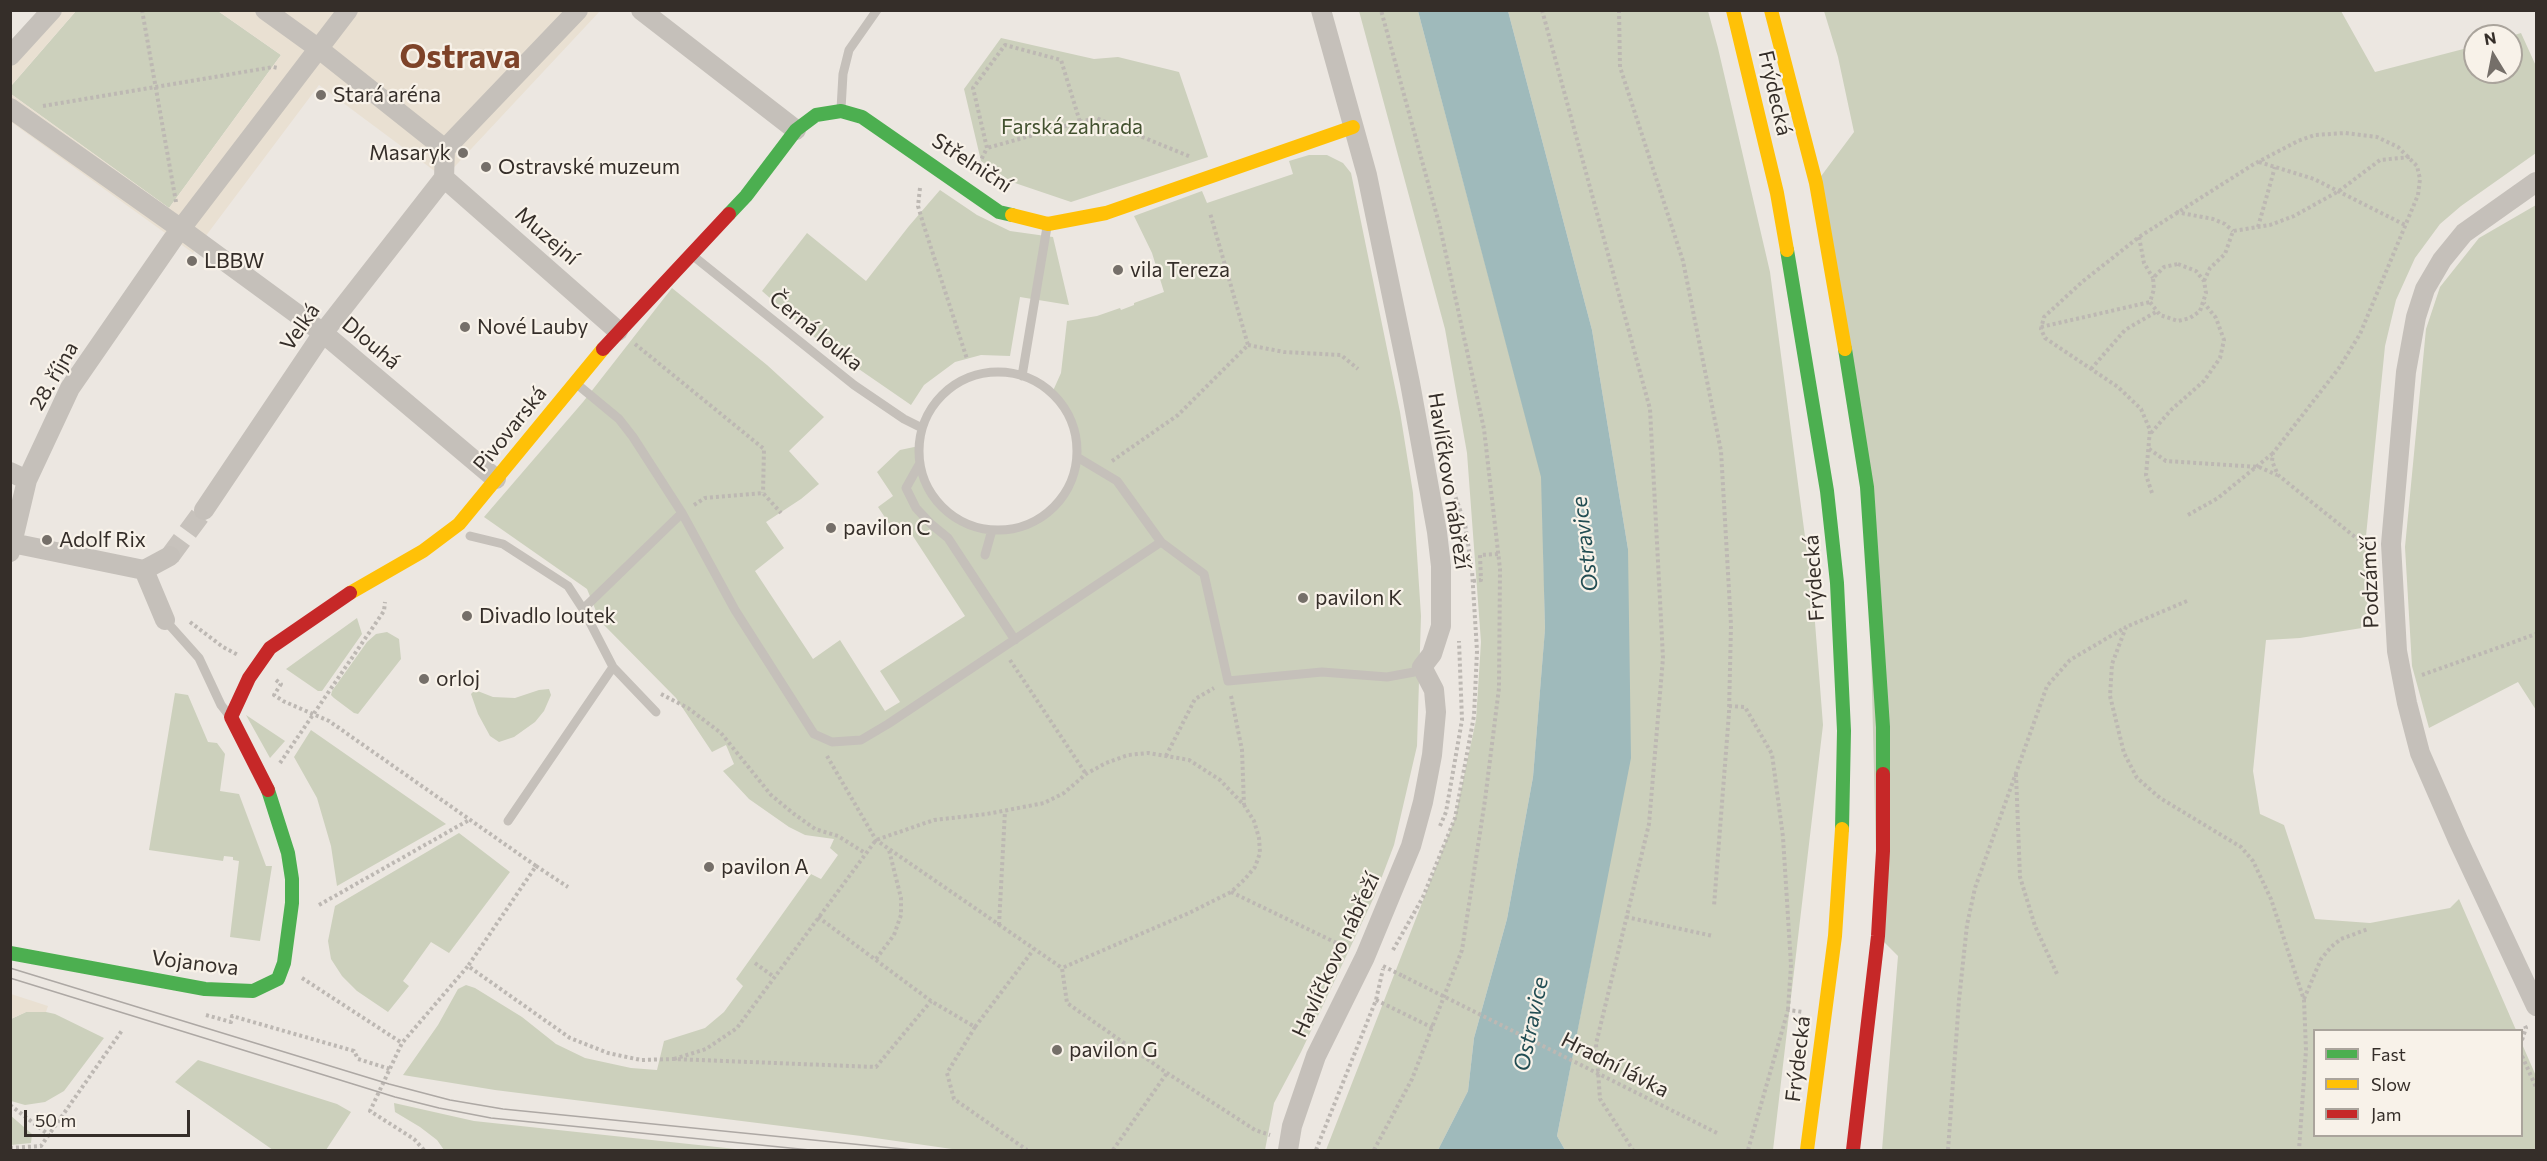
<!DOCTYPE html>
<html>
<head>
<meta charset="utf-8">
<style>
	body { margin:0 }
	#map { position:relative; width:2547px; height:1161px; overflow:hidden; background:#ece7e1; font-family:Commissioner,sans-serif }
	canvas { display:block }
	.frame { position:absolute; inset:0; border:12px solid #352e29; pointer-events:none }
	.legend { position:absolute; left:2313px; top:1029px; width:210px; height:108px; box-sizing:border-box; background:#f8f2e9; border:2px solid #aaa49c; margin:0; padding:8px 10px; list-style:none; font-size:18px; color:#352e29 }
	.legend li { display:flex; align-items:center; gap:12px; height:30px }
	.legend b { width:30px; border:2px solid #aaa49c }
	.north { position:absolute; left:2463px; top:24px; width:60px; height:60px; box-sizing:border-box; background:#f8f2e9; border:2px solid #aaa49c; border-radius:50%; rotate:350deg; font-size:16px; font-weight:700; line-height:24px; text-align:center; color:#352e29 }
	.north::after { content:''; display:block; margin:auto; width:21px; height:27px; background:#756f69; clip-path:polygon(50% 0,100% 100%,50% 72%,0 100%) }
	.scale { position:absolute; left:24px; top:1110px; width:166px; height:27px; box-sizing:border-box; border:3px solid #352e29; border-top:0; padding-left:8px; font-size:18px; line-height:21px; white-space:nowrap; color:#352e29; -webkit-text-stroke:4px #f8f2e9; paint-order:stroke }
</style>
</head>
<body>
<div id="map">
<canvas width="2547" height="1161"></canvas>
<div class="frame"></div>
<ul class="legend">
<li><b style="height:8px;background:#4caf50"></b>Fast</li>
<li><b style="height:8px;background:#ffc107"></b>Slow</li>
<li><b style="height:8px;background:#c62828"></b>Jam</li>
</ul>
<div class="north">N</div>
<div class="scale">50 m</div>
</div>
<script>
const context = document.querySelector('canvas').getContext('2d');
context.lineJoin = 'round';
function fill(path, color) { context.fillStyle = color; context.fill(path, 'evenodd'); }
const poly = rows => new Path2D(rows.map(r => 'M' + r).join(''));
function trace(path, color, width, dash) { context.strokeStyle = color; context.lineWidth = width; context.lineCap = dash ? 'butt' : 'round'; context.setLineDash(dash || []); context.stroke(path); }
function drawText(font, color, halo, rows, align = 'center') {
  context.font = font + ' Commissioner,sans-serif'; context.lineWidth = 4.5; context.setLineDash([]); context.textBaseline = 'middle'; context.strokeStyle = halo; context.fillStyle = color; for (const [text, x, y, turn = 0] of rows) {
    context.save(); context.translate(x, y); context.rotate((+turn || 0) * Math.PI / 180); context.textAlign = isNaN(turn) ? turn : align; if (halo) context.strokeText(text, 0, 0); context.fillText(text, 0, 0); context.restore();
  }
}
const green = poly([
	[76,11,218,11,281,55,169,208,11,94,11,86],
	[1359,11,1418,11,1542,478,1545,630,1533,777,1507,919,1474,1038,1468,1091,1438,1150,1326,1150,1455,818,1476,720,1481,642,1467,453,1445,329],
	[1508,11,1708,11,1718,48,1770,272,1813,597,1823,725,1773,1150,1565,1150,1557,1136,1594,945,1628,549,1592,330],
	[1824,11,2341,11,2375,72,2475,46,2475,72,2511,72,2511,36,2521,33,2536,66,2536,153,2461,206,2440,224,2415,258,2396,300,2385,346,2366,536,2368,627,2300,638,2266,640,2253,771,2260,814,2284,825,2315,919,2370,923,2450,908,2459,899,2516,1030,2314,1030,2314,1136,2522,1136,2522,1044,2536,1076,2536,1150,1882,1150,1898,956,1878,936,1867,487,1816,183,1854,132,1838,57],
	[1001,38,1094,59,1118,57,1179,72,1208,157,1071,202,1012,182,981,161,964,89],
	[1309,155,1327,155,1343,163,1351,173,1400,412,1413,493,1421,616,1417,746,1394,845,1375,895,1301,1052,1274,1103,1265,1150,959,1150,861,1136,495,1090,403,1075,438,1025,458,989,466,985,475,988,522,1017,556,1044,585,1058,631,1068,657,1070,664,1041,705,1028,724,1012,743,986,736,979,811,874,821,879,838,855,830,848,834,839,805,835,789,827,749,799,723,771,734,764,726,745,712,752,676,698,600,621,587,589,484,517,583,402,672,288,767,365,824,417,789,451,819,484,801,499,766,522,784,548,755,571,813,659,840,640,885,711,900,702,880,671,965,616,907,527,896,534,878,507,893,496,877,472,900,450,919,446,920,463,924,481,933,496,944,510,959,520,975,527,1010,530,1027,525,1043,517,1056,505,1067,491,1074,475,1077,457,1076,439,1072,422,1063,407,1052,393,1061,373,1067,321,1097,316,1120,308,1121,310,1134,305,1134,303,1164,292,1152,253,1134,216,1202,191,1207,203,1293,174,1289,161],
	[940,190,977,215,1010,231,1053,237,1069,305,1020,297,1010,356,981,355,955,362,924,385,911,405,821,343,762,291,807,233,866,281,909,226],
	[2536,205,2536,710,2518,682,2429,728,2412,666,2405,547,2426,329,2440,287,2479,238],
	[357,618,362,634,322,691,318,691,286,669],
	[387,632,399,639,401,659,358,714,354,713,334,698,331,695,332,691,367,642,376,634],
	[549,689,551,695,544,711,535,722,514,737,499,742,490,736,478,714,471,694,475,690,493,697,515,698,539,690],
	[175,693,188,695,208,742,217,743,225,754,220,791,239,794,266,866,272,866,260,941,230,937,239,861,233,860,233,857,224,856,223,861,149,850],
	[246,715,285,741,270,758],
	[311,730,446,824,337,886,331,846,317,798,294,757],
	[459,833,510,872,449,953,431,942,403,981,409,986,388,1012,357,991,342,976,331,959,328,941,335,906],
	[37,1010,55,1014,104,1038,64,1091,45,1102,25,1105,11,1101,11,1019,26,1012],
	[198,1060,337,1104,351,1112,326,1150,273,1150,175,1082],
	[394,1103,474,1121,745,1150,444,1150,437,1140,420,1127,395,1112],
	[10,1115,32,1134,31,1143,11,1145]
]);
const plaza = poly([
	[52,11,76,11,11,86,11,56],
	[218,11,600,11,444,178,319,85,193,253,11,122,11,94,169,208,281,55],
	[11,994,48,1006,46,1012,26,1012,11,1019]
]);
const water = poly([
	[1418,11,1508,11,1592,330,1628,549,1631,758,1557,1136,1565,1150,1438,1150,1468,1091,1474,1038,1507,919,1533,777,1545,629,1541,477]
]);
const streetTunnel = poly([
	[170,556,204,510]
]);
const path = poly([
	[142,10,176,202],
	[1542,10,1650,409,1663,658,1649,824,1596,1044,1600,1099,1633,1150],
	[1619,10,1620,67,1683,261,1721,451,1731,625,1729,713,1714,906],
	[43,106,273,67,278,68],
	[1080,122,1096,118,1191,157],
	[2259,162,2314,179,2407,226],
	[979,164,987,148,973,88,1005,45,1061,60,1080,122,987,148],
	[920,188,918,206,923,223,967,359],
	[2176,212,2213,219,2225,224,2233,231],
	[2258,227,2275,167],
	[2139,237,2144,263,2153,278],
	[2178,264,2196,271,2204,281,2206,293,2200,311,2190,318,2178,321,2160,315,2150,302,2154,289,2153,278,2164,267,2178,264],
	[2204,281,2210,268,2225,254,2233,231,2270,225,2294,216,2339,191,2380,160,2410,157],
	[2041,327,2150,302],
	[635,344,764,449,763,493],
	[1248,345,1284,352,1341,355,1358,369],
	[2091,369,2125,330,2156,312],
	[2151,433,2171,410,2204,381,2220,358,2224,340,2216,318,2204,303],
	[2149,449,2166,461,2259,467,2277,475],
	[1112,461,1178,415,1248,345,1210,213],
	[2152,493,2146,475,2150,430,2141,409,2118,387,2045,338,2041,329,2044,317,2082,282,2139,237,2254,164,2298,141,2315,135,2345,133,2377,137,2398,147,2417,166,2420,179,2418,195,2360,334,2339,368,2273,453,2272,461,2278,475,2370,549],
	[694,505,705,498,763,493,781,513],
	[2188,515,2218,498,2272,454],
	[1473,581,1481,580,1480,555,1498,554],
	[2187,601,2126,627,2112,664,2110,696,2124,753,2137,778,2160,798,2241,847,2253,861,2271,899,2304,1000,2306,1050,2299,1150],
	[190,622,223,647,238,655],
	[1010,660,1086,774],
	[2422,675,2536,634],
	[276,680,281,684,274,695,283,701,329,721,536,866,468,966],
	[661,694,688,708,721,733,771,795,794,814,815,829,838,836,865,853],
	[1231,696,1242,750,1244,805],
	[1729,706,1745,707,1772,754,1783,837,1791,965,1788,1010],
	[827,756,876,840,1062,968,1067,1003,1167,1073,1255,1130,1270,1135],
	[1166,756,1195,699,1214,688],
	[280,763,384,611,385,602],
	[2016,774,2020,877,2035,926,2057,974],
	[1440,826,1446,812,1462,720,1459,641],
	[536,866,568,887],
	[1231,892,1347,948],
	[319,905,469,820],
	[818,917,931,1001,975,1027,1034,949],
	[1626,917,1713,936],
	[999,925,1005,811],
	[1393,950,1423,897,1455,818,1474,716,1477,651,1472,570,1465,524,1452,487],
	[876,959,894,935,901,915,901,898,889,850],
	[755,963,774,977],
	[1383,966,1403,976],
	[302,978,402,1043],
	[2304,999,2321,959,2331,947,2341,939,2368,929],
	[1376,1000,1433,1028],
	[206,1015,231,1022,232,1016,354,1051,358,1059,390,1069],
	[975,1027,947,1073,954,1099,1027,1150],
	[2522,1040,2526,1028,2524,1024],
	[2522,1056,2536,1087],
	[674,1059,706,1049,737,1028,876,840,934,820,987,814,1044,803,1064,793,1086,774,1106,763,1128,755,1148,753,1189,760,1220,780,1244,805,1254,821,1259,838,1260,853,1255,867,1244,880,1231,892,1189,913,1062,968],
	[10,1105,49,1135],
	[10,1148,41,1146,123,1029],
	[424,1150,414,1139,370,1111,402,1043,468,966,570,1038,608,1053,641,1060,674,1059,876,1067,931,1001],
	[1113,1150,1167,1073],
	[1316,1150,1376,1000,1383,969],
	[1374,1150,1412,1079,1462,950,1485,800,1499,688,1500,569,1484,429,1440,227,1381,10],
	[1748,1150,1788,1010,1803,1012],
	[1948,1150,1959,1000,1967,925,1975,888,2047,686,2070,660,2126,627]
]);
const lane = poly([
	[841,109,843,74,849,50,877,10],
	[692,255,854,385,904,419,922,428],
	'919 451a79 79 0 1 1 158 0a79 79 0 1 1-158 0Z',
	[1022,376,1047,227],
	[578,385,619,419,633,437,682,513,735,610,814,734,832,742,861,740,888,724,1161,542,1204,574,1228,681,1322,672,1387,677,1414,672,1422,667],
	[1077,457,1117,481,1161,542],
	[920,463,906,488,916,508,931,524,948,538,1015,640],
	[470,536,503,544,568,586,583,609,613,667,656,712],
	[985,555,992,530],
	[583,609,682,513],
	[165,620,199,658,221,705,228,714],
	[508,821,613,667]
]);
const street = poly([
	[265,10,319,49,445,149],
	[641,10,796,130],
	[10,56,52,10],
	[10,108,181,229,323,333,496,479],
	[444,178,618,331],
	[444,178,445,149,578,10],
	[2536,182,2464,233,2442,260,2425,289,2416,317,2406,372,2391,544,2397,651,2407,703,2420,753,2458,840,2536,1006],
	[10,472,27,480],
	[204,510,323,333,444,178],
	[12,543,144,570],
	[10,552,27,480,70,388,173,239,348,10],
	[144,570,165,620],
	[144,570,170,556],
	[1288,1150,1292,1126,1316,1056,1365,957,1411,846,1423,802,1432,755,1436,712,1434,690,1422,667,1432,654,1441,626,1441,566,1437,532,1410,383,1367,175,1321,10]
]);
const fast = poly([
	[729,214,746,196,796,130,816,115,841,111,862,117,999,212,1012,215],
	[1787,250,1827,491,1837,583,1844,731,1842,829],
	[1845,349,1867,487,1883,727,1883,774],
	[10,953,205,989,253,991,278,979,284,963,292,903,292,879,288,853,268,790]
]);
const slow = poly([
	[1733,10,1777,193,1787,250],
	[1771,10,1816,183,1845,349],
	[1012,215,1048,224,1106,213,1353,127],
	[350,593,423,551,459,524,603,349],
	[1807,1150,1835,936,1842,829]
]);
const jam = poly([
	[603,349,729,214],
	[268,790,231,717,249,678,270,648,350,593],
	[1853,1150,1878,936,1883,851,1883,774]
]);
const tram = poly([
	[10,968,389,1084,450,1100,503,1109,913,1150],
	[10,978,395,1097,439,1108,491,1118,810,1150]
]);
const pathBridge = poly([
	[1403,976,1717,1133]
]);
const markers = [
	[321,95,6,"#756f69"],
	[463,153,6,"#756f69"],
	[486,167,6,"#756f69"],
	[192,261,6,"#756f69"],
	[1118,270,6,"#756f69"],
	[465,327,6,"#756f69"],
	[831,528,6,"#756f69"],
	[47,540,6,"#756f69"],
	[1303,598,6,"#756f69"],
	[467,616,6,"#756f69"],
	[424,679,6,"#756f69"],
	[709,867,6,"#756f69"],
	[1057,1050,6,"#756f69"]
];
const streetNames = [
	["Frýdecká",1775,93,77],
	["Střelniční",972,163,33],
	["Muzejní",547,236,41],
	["Velká",300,327,-55],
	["Černá louka",816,331,39],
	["Dlouhá",371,343,40],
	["28. října",54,376,-60],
	["Pivovarská",510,429,-51],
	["Havlíčkovo nábřeží",1449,481,81],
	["Frýdecká",1814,578,-94],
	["Podzámčí",2370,582,-92],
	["Havlíčkovo nábřeží",1336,955,-65],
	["Vojanova",195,963,7],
	["Frýdecká",1798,1059,-83],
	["Hradní lávka",1615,1065,27]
];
const poiNames = [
	["Stará aréna",333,95],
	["Masaryk",451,153,"right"],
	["Ostravské muzeum",498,167],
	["LBBW",204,261],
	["vila Tereza",1130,270],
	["Nové Lauby",477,327],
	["pavilon C",843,528],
	["Adolf Rix",59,540],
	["pavilon K",1315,598],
	["Divadlo loutek",479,616],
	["orloj",436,679],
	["pavilon A",721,867],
	["pavilon G",1069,1050]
];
const parkNames = [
	["Farská zahrada",1072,127]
];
const waterNames = [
	["Ostravice",1585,544,-97],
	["Ostravice",1531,1024,-78]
];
const townNames = [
	["Ostrava",460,57]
];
fill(green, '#ccd0bc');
fill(plaza, '#e9e0d2');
fill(water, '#9fbabb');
trace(streetTunnel, '#c7c2bc', 20, [20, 10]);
trace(path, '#bdb8b3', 4, [3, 3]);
trace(lane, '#c5c0ba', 9);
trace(street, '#c5c0ba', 20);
trace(fast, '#4caf50', 14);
trace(slow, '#ffc107', 14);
trace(jam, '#c62828', 14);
trace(tram, '#ada8a4', 1.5);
trace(pathBridge, '#bdb8b3', 4, [3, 3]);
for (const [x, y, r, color] of markers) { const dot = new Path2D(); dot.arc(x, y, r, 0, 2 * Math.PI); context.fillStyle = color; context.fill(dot); trace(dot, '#f8f2e9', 2); }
drawText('21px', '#352e29', '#f8f2e9', streetNames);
drawText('21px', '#352e29', '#f8f2e9', poiNames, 'left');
drawText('21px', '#42512f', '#f8f2e9', parkNames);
drawText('italic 22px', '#224d53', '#f8f2e9', waterNames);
drawText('bold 33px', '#7e4329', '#f8f2e9', townNames);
</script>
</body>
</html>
